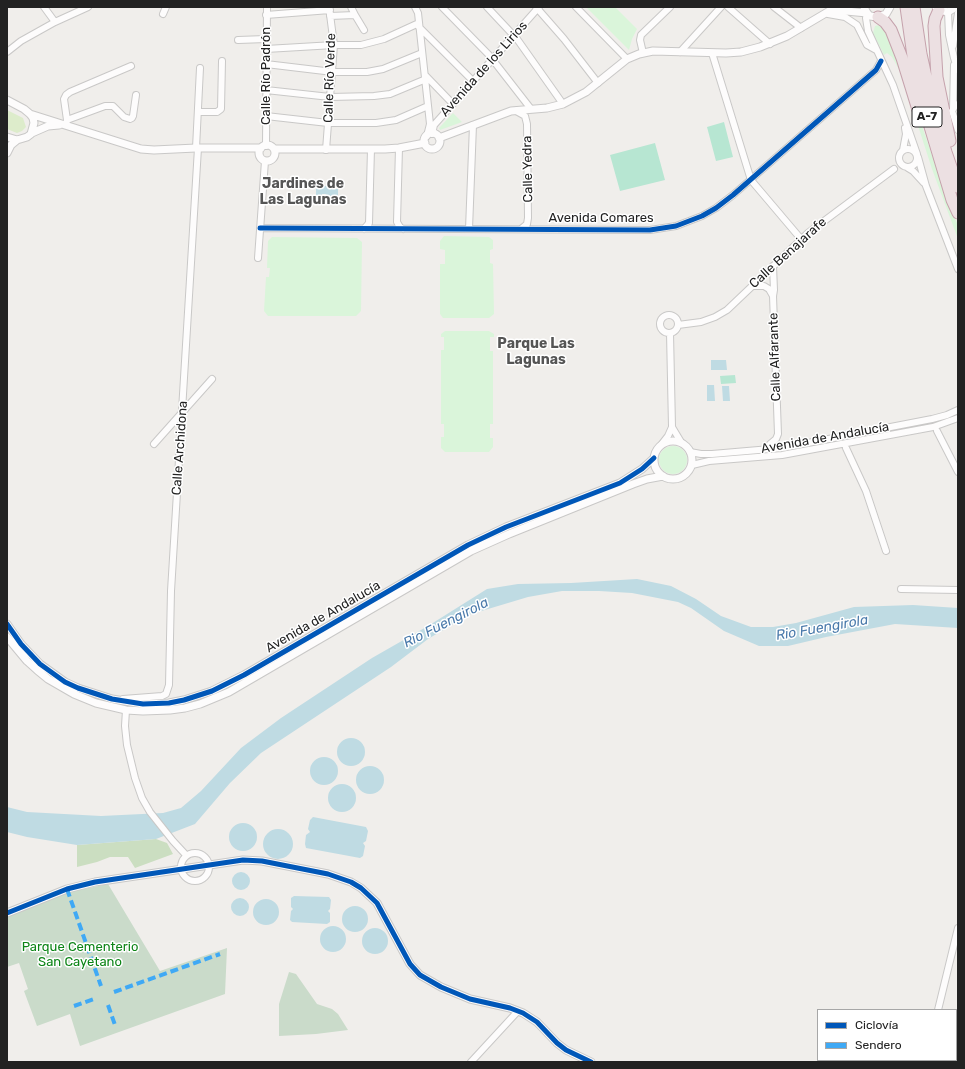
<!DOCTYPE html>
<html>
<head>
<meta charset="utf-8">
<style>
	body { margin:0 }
	#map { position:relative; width:965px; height:1069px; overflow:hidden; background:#f0eeeb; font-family:Rubik,sans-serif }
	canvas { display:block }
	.frame { position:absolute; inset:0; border:8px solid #222; pointer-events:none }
	.legend { position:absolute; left:817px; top:1009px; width:140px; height:52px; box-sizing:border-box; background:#fff; border:1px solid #a7a7a7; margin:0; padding:5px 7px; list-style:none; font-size:12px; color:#222 }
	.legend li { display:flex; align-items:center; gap:8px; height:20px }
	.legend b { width:20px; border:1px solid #a7a7a7 }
</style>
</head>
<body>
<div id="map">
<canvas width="965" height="1069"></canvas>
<div class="frame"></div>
<ul class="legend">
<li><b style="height:5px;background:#0057b8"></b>Ciclovía</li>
<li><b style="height:5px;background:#3fa9f5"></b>Sendero</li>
</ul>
</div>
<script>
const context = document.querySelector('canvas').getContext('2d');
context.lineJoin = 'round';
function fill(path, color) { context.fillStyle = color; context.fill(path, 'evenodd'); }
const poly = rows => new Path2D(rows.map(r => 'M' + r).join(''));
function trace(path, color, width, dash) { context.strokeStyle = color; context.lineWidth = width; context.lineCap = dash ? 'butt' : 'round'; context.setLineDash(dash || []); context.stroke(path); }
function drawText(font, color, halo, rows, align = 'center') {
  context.font = font + ' Rubik,sans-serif'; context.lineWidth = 3; context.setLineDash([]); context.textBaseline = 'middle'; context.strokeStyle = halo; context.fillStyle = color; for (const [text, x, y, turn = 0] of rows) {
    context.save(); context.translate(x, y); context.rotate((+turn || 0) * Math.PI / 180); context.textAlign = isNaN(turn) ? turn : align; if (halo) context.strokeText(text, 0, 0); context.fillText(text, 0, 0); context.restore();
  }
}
const grass = poly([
	[7,110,23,118,26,127,22,131,17,133,7,129]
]);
const forest = poly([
	[156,839,167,843,173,854,135,868,128,857,110,857,97,862,77,867,77,845]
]);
const cemetery = poly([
	[108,884,160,971,227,948,225,994,80,1046,70,1014,37,1026,24,991,28,989,19,963,7,967,7,916,69,892],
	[289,972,296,974,317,1004,332,1009,338,1014,348,1030,316,1034,279,1036,279,1004]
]);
const park = poly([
	[586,7,615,7,637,29,632,39,629,50],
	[879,25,887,32,902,67,950,208,958,225,958,239,932,169,901,73,892,57,887,53,884,55,873,33,875,26],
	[453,113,462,122,440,130,439,128],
	[444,236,489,237,493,240,493,249,490,250,490,263,493,264,494,314,489,318,443,318,440,314,440,264,445,264,445,250,440,249,440,241],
	[272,237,357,238,362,242,361,311,356,316,268,316,264,311,266,277,269,277,270,268,267,268,268,241],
	[445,331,489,331,494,334,494,337,490,337,490,351,493,351,493,424,490,424,490,438,493,438,493,447,489,452,445,452,441,448,441,437,444,437,444,424,441,424,441,350,444,350,444,337,441,337,441,334],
	'659 460a14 14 0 1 1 28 0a14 14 0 1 1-28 0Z'
]);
const pitch = poly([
	[724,122,733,157,716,161,707,127],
	[655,143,665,180,620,191,610,155],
	[735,375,736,383,721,384,720,376]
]);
const water = poly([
	[316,186,330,186,331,189,338,189,338,196,327,196,326,194,322,194,321,196,316,196],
	[711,360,726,360,727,370,711,370],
	[707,385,714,385,715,401,707,401],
	[722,386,729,386,730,401,723,401],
	[637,579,671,586,696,599,721,616,751,627,773,627,796,623,854,607,913,605,958,608,958,628,895,624,826,637,788,646,759,646,724,631,691,608,678,602,632,593,599,591,562,591,528,597,468,615,428,639,391,667,261,753,230,783,195,824,156,839,77,845,27,837,7,832,7,807,27,812,101,816,163,813,181,808,201,791,241,748,281,718,372,658,428,626,487,589,518,584,571,583],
	'337 752a14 14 0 1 1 28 0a14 14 0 1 1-28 0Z',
	'310 771a14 14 0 1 1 28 0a14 14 0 1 1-28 0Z',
	'356 780a14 14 0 1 1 28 0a14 14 0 1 1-28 0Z',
	'328 798a14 14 0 1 1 28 0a14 14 0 1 1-28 0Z',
	[313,817,366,827,368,831,366,841,363,843,365,846,363,856,360,858,306,848,305,844,306,835,310,832,308,829,310,820],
	'229 837a14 14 0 1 1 28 0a14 14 0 1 1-28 0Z',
	'263 844a15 15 0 1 1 30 0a15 15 0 1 1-30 0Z',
	'232 881a9 9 0 1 1 18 0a9 9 0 1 1-18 0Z',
	[294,896,329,897,331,900,330,909,328,911,330,913,330,922,327,924,292,922,290,920,291,911,293,909,291,907,291,898],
	'231 907a9 9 0 1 1 18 0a9 9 0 1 1-18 0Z',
	'253 912a13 13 0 1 1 26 0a13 13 0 1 1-26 0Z',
	'342 919a13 13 0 1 1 26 0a13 13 0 1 1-26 0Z',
	'320 939a13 13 0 1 1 26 0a13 13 0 1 1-26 0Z',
	'362 941a13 13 0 1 1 26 0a13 13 0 1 1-26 0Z'
]);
const minor = poly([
	[44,7,55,22],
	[415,7,418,13,430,124,427,136],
	[442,7,489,55,531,109],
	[487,7,517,39,563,104],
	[536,7,564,39,598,83],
	[576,7,627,59],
	[728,7,770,44],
	[774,7,801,28],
	[948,12,949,35,954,58,958,70],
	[867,13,866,18,868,31,893,85,917,154],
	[163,14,166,7],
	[828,14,845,17,857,25,867,45,876,50],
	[266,15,330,10],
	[355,15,364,30],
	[330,16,355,15,351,7],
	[419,27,473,81],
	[238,40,266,39],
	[953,46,958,13],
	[266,49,334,45,361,45,384,39,419,23],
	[7,52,21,41,55,22,88,7],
	[680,52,721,7],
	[643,53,640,40,641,35,670,7],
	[712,53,751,180,801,239],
	[266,64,333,72,367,72,383,69,422,53],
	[425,75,453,104],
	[266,90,330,97,374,96,390,94,426,79],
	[958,104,955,106,952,111,954,117,958,121],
	[953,109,954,65],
	[516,111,525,116,527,124,528,218,527,224,521,229],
	[198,112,217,112,221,109,222,61],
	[266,116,328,123,376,123,396,120,428,106],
	[954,117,958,130],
	[67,120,64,99,66,95,70,92,131,66],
	[66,125,67,120,105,106,113,106,124,117,130,119,132,118,133,116,136,95],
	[432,134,434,125,539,7],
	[266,146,267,7],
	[196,148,200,68],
	[399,148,397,222,400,227,403,229],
	'899 158a9 9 0 1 1 18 0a9 9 0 1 1-18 0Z',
	[326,150,334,45,329,7],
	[903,150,906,134,905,128],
	[918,157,926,186,958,269],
	[908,168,913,171,924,183],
	[260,228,650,230,676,226,702,216,716,208,733,195,876,70,881,61],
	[364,229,369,223,371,149],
	[469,229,473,125],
	[258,258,265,161],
	[753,286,764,286,769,289,773,296],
	'660 324a9 9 0 1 1 18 0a9 9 0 1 1-18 0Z',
	[678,325,701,322,715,317,727,310,808,233,894,169],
	[670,333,672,427],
	[937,431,958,472],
	[154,444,212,379],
	[770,444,776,439,778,434,773,296,774,290,773,266],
	[661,445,668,436,672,427,681,442],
	[846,448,866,491,886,551],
	[690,452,701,454,712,454,782,448,932,419,947,415,958,410],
	[692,465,709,461,782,455,933,427,958,418],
	[901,589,958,590],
	[123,699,162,696,166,694,169,685,171,591,198,148],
	[126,710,125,726,127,745,135,778,142,798,150,812,173,841,186,855],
	'181 867a14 14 0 1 1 28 0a14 14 0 1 1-28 0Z',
	[938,1010,958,928],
	[956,1047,958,1047],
	[931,1060,931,1062],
	[471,1062,518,1011]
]);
const tertiary = poly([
	[864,7,867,13,870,16,877,17,886,14,890,7],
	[936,7,939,10,948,12,956,7],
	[831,12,846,11,867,13],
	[7,100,24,109,30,114,33,118,34,123,31,134,27,137,17,140,7,137],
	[30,114,141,149,154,150,196,148,261,148],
	[32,133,48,126,59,125],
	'424 141a8 8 0 1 1 16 0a8 8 0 1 1-16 0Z',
	[439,138,511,111,547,108,563,104,586,92,627,59,639,54,653,51,726,53,741,52,760,47,787,36,836,7],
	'259 153a8 8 0 1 1 16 0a8 8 0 1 1-16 0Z',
	[274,149,385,149,399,148,425,143],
	[7,153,11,145,17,140],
	'654 460a19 19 0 1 1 38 0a19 19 0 1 1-38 0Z',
	[7,624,21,644,40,664,65,682,78,688,112,699,143,704,169,703,184,700,212,691,244,675,468,545,506,527,620,483,642,469,654,458],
	[7,637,27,661,37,670,48,679,74,694,96,703,126,710,143,711,170,710,185,708,200,704,229,692,471,551,509,534,633,484,647,479,663,476],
	[7,913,67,889,95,882,243,860,262,861,328,874,351,882,361,888,377,903,410,964,420,975,441,987,470,999,510,1008,523,1013,537,1022,557,1043,566,1050,591,1062]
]);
const motorway = poly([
	[906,7,913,56,925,110,952,200,958,213],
	[914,7,921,54,932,104,946,152,958,187],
	[939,10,935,19,934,26,937,77,950,141],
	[878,17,885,22,891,30,902,58,919,113]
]);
const quiet = poly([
	[67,889,101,986],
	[114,992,220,954],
	[108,1005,115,1025],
	[74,1006,94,999]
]);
const cycleway = poly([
	[260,228,650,230,676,226,702,216,716,208,733,195,876,70,881,61],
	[7,624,21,644,40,664,65,682,78,688,112,699,143,704,169,703,184,700,212,691,244,675,468,545,506,527,620,483,642,469,654,458],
	[7,913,67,889,95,882,243,860,262,861,328,874,351,882,361,888,377,903,410,964,420,975,441,987,470,999,510,1008,523,1013,537,1022,557,1043,566,1050,591,1062]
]);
const shields = [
	[927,117,30]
];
const shieldNames = [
	["A-7",927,117]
];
const streetNames = [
	["Avenida de los Lirios",484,69,-48],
	["Calle Río Padrón",266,76,-90],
	["Calle Río Verde",330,78,-88],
	["Calle Yedra",528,169,-91],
	["Avenida Comares",601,218],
	["Calle Benajarafe",788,253,-42],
	["Calle Alfarante",775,357,-92],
	["Avenida de Andalucía",825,438,-10],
	["Calle Archidona",180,448,-86],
	["Avenida de Andalucía",323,617,-30]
];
const parkNames = [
	["Parque Cementerio",80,947],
	["San Cayetano",80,962]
];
const neighbourhoodNames = [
	["Jardines de",303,184],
	["Las Lagunas",303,200],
	["Parque Las",536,344],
	["Lagunas",536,360]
];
const waterNames = [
	["Rio Fuengirola",446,623,-27],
	["Rio Fuengirola",822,628,-10]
];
fill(grass, '#ddeccb');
fill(forest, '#cbdec1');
fill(cemetery, '#cadbca');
fill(park, '#daf5da');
fill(pitch, '#b7e6d2');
fill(water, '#bfdbe3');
trace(minor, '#c9c8c7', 8);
trace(tertiary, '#c9c8c7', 9);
trace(motorway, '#c5a2ac', 13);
trace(minor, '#fdfcfc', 6);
trace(tertiary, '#fdfcfc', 7);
trace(motorway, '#ece0e2', 11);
trace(quiet, '#3fa9f5', 4, [8, 4]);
trace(cycleway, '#0057b8', 5);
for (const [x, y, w] of shields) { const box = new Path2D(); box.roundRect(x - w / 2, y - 10, w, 20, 3); context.fillStyle = '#fff'; context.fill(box); trace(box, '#222', 1); }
drawText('bold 12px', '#222', null, shieldNames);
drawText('13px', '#222', '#fff', streetNames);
drawText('13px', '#0c8416', '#fff', parkNames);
drawText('bold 14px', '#555', '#fff', neighbourhoodNames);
drawText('italic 14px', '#4a7aab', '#fff', waterNames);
</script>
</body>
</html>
